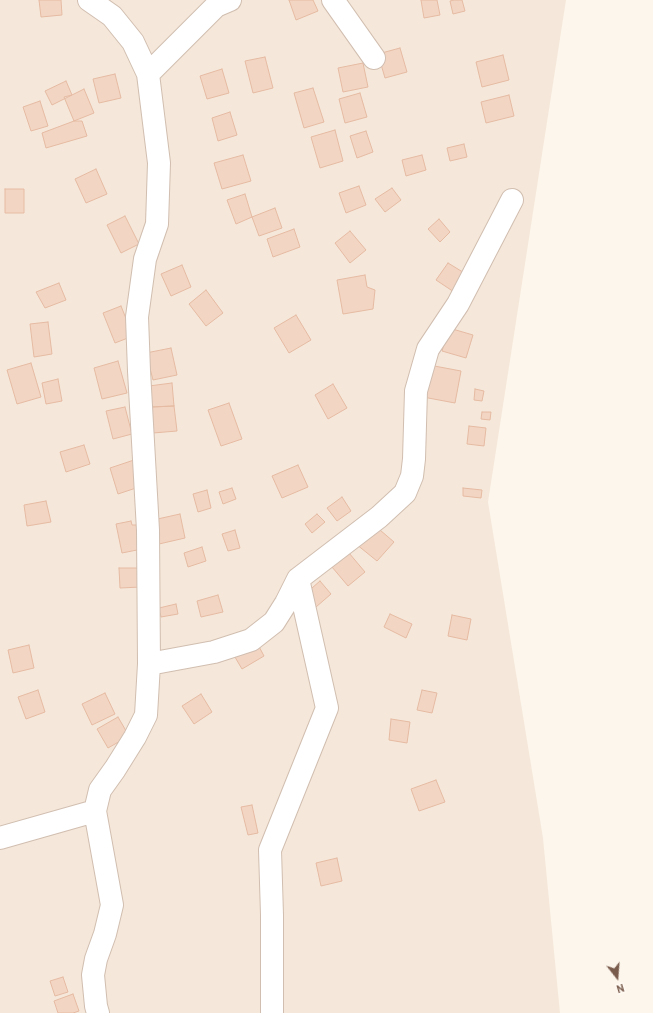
<!DOCTYPE html>
<html>
<head>
<meta charset="utf-8">
<style>
	body { margin:0 }
	#map { position:relative; width:653px; height:1013px; overflow:hidden; background:#fdf6ec; font-family:"PT Sans",sans-serif }
	canvas { display:block }
	.north { position:absolute; left:597px; top:957px; width:40px; height:40px; -webkit-text-stroke:3px #fffaf3; paint-order:stroke; rotate:163deg; font-size:11px; font-weight:700; line-height:16px; text-align:center; color:#7a5c4d }
	.north::after { content:''; display:block; margin:auto; width:14px; height:18px; background:#7a5c4d; clip-path:polygon(50% 0,100% 100%,50% 72%,0 100%) }
</style>
</head>
<body>
<div id="map">
<canvas width="653" height="1013"></canvas>
<div class="north">N</div>
</div>
<script>
const context = document.querySelector('canvas').getContext('2d');
context.lineJoin = 'round';
function fill(path, color) { context.fillStyle = color; context.fill(path, 'evenodd'); }
const poly = rows => new Path2D(rows.map(r => 'M' + r).join(''));
function trace(path, color, width, dash) { context.strokeStyle = color; context.lineWidth = width; context.lineCap = dash ? 'butt' : 'round'; context.setLineDash(dash || []); context.stroke(path); }
const residential = poly([
	[0,0,566,0,488,502,543,838,560,1013,0,1013]
]);
const building = poly([
	[39,0,61,0,62,15,41,17,39,0],
	[289,0,313,0,318,11,296,20,289,0],
	[421,0,437,0,440,15,424,18,421,0],
	[454,0,462,0,465,11,453,14,450,1,454,0],
	[400,48,407,72,385,78,378,54,400,48],
	[503,55,509,80,482,87,476,62,503,55],
	[265,57,273,88,253,93,245,61,265,57],
	[363,63,368,87,343,92,338,68,363,63],
	[222,69,229,93,207,99,200,76,222,69],
	[115,74,121,98,99,103,93,79,115,74],
	[66,81,72,95,52,105,45,91,66,81],
	[313,88,324,122,304,128,294,93,313,88],
	[84,89,94,113,74,121,64,97,72,95,84,89],
	[360,93,367,117,345,123,339,99,360,93],
	[509,95,514,116,486,123,481,102,509,95],
	[40,101,48,126,31,131,23,107,40,101],
	[230,112,237,135,218,141,212,118,230,112],
	[74,121,82,121,87,136,46,148,42,133,74,121],
	[335,130,343,161,320,168,311,137,335,130],
	[366,131,373,152,357,158,350,136,366,131],
	[464,144,467,157,450,161,447,148,464,144],
	[243,155,251,181,222,189,214,163,243,155],
	[422,155,426,170,406,176,402,160,422,155],
	[96,169,107,194,86,203,75,179,96,169],
	[359,186,366,205,346,213,339,193,359,186],
	[392,188,401,200,385,212,375,199,392,188],
	[5,189,24,189,24,213,5,213,5,189],
	[245,194,252,217,236,224,227,200,245,194],
	[275,208,282,228,259,236,252,217,275,208],
	[125,216,139,244,121,253,107,225,125,216],
	[439,219,450,232,440,242,428,229,439,219],
	[294,229,300,247,273,257,267,239,294,229],
	[350,231,366,250,350,263,335,243,350,231],
	[448,263,466,274,454,292,436,280,448,263],
	[182,265,191,287,171,296,161,274,182,265],
	[365,275,367,287,375,290,373,309,343,314,337,280,365,275],
	[59,283,66,300,45,308,36,292,59,283],
	[206,290,223,313,206,326,189,304,206,290],
	[121,306,133,336,115,343,103,313,121,306],
	[296,315,311,340,289,353,274,328,296,315],
	[48,322,52,354,34,357,30,324,48,322],
	[449,328,473,335,466,358,442,351,449,328],
	[171,348,177,375,153,380,146,353,171,348],
	[118,361,127,393,102,399,94,368,118,361],
	[31,363,41,397,17,404,7,370,31,363],
	[429,365,461,371,455,403,423,397,429,365],
	[58,379,62,401,46,404,42,383,58,379],
	[172,383,174,406,151,407,149,386,172,383],
	[333,384,347,408,328,419,315,395,333,384],
	[475,389,484,391,482,401,474,400,475,389],
	[229,403,242,439,221,446,208,410,229,403],
	[174,406,177,431,153,433,151,407,174,406],
	[125,407,132,434,113,439,106,411,125,407],
	[482,412,491,412,490,420,481,419,482,412],
	[469,426,486,428,484,446,467,444,469,426],
	[84,445,90,464,66,472,60,452,84,445],
	[134,460,142,486,118,494,110,468,134,460],
	[298,465,308,487,282,498,272,476,298,465],
	[232,488,236,499,223,504,219,492,232,488],
	[463,488,482,490,481,498,463,496,463,488],
	[207,490,211,508,198,512,193,494,207,490],
	[342,497,351,511,337,521,327,508,342,497],
	[46,501,51,522,27,526,24,505,46,501],
	[180,514,185,538,159,544,153,520,180,514],
	[317,514,325,522,312,533,305,524,317,514],
	[131,521,132,525,137,525,142,549,122,553,116,524,131,521],
	[373,524,394,542,377,561,356,544,373,524],
	[235,530,240,548,228,551,222,534,235,530],
	[202,547,206,561,188,567,184,553,202,547],
	[349,553,365,572,348,586,332,567,349,553],
	[119,568,141,568,141,587,120,588,119,568],
	[320,581,331,594,316,607,304,595,320,581],
	[218,595,223,612,201,617,197,601,218,595],
	[176,604,178,614,161,617,159,608,176,604],
	[390,614,412,624,406,638,384,627,390,614],
	[452,615,471,619,467,640,448,636,452,615],
	[255,639,264,656,242,669,232,652,255,639],
	[29,645,34,668,13,673,8,650,29,645],
	[38,690,45,712,26,719,18,697,38,690],
	[422,690,437,693,432,713,417,710,422,690],
	[105,693,115,714,92,725,82,704,105,693],
	[201,694,212,712,194,724,182,706,201,694],
	[118,717,129,736,108,748,97,729,118,717],
	[391,719,410,722,407,743,389,740,391,719],
	[436,780,445,802,419,811,411,789,436,780],
	[252,805,258,833,248,835,241,807,252,805],
	[337,858,342,881,321,886,316,863,337,858],
	[63,977,68,992,55,996,50,981,63,977],
	[73,994,79,1011,73,1013,58,1013,54,1001,73,994]
]);
const street = poly([
	[89,0,112,16,133,42,148,74,159,163,157,224,145,259,137,317,139,371,148,530,149,664,146,715,135,737,115,769,100,790,95,811,112,905,105,934,96,959,93,975,96,1006,98,1013],
	[333,0,374,58],
	[148,74,216,6,230,0],
	[149,664,214,652,251,640,274,622,286,603,298,579,379,517,405,493,412,476,414,459,416,391,428,349,458,304,512,200],
	[0,838,95,811],
	[272,1013,272,915,270,850,327,708,298,579]
]);
fill(residential, '#f5e8da');
fill(building, '#f3d5c3');
trace(building, '#e6bba3', 1);
trace(street, '#d1beb0', 24);
trace(street, '#fff', 22);
</script>
</body>
</html>
